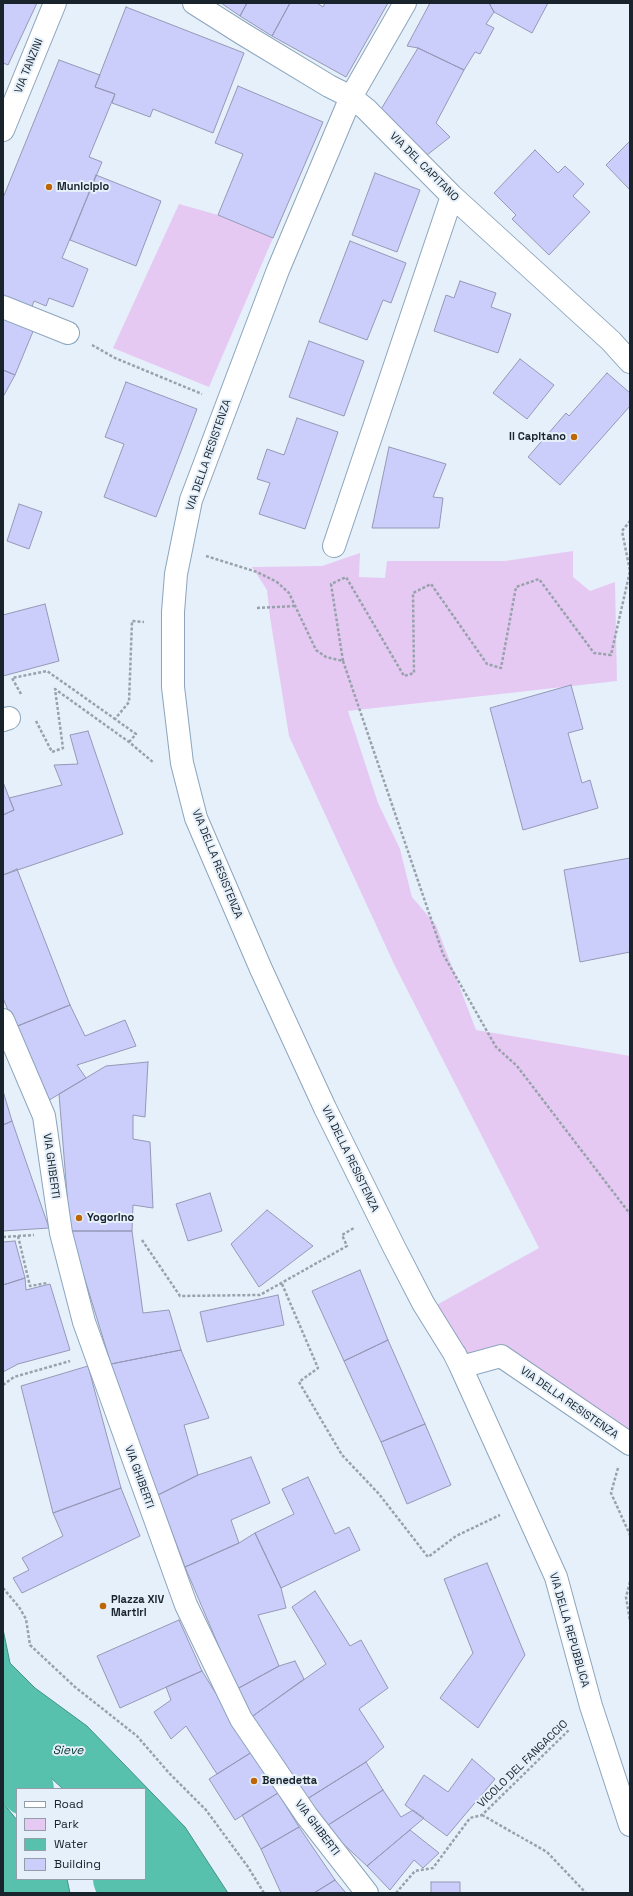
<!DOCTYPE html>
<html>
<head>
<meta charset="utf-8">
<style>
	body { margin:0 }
	#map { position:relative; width:633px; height:1896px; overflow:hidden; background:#e5f0fa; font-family:"Space Grotesk",sans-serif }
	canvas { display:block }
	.frame { position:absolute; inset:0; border:4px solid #19232c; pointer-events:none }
	.legend { position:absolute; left:16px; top:1788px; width:130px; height:92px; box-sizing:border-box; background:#e5f0fa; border:1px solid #939ea8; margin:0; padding:5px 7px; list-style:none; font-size:12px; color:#19232c }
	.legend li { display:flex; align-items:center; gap:8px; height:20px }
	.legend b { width:20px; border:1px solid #939ea8 }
</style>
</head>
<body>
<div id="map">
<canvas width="633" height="1896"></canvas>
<div class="frame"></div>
<ul class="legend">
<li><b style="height:5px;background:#fff"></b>Road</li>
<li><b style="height:11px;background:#e6c9f2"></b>Park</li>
<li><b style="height:11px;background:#57c1ae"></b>Water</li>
<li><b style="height:11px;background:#cbcefb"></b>Building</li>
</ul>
</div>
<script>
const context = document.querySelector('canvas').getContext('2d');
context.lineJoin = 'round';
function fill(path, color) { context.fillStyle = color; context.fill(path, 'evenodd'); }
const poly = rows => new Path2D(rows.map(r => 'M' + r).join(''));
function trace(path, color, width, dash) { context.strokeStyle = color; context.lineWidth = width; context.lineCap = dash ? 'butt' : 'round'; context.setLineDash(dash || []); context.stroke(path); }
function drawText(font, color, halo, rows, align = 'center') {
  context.font = font + ' "Space Grotesk",sans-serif'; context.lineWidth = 4; context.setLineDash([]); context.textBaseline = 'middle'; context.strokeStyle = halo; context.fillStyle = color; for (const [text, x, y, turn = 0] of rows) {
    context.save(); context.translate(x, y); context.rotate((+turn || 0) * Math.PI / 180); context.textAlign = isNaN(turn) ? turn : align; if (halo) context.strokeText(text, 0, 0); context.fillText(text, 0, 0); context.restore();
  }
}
const green = poly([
	[179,204,218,215,273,238,209,387,113,348],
	[573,551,573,577,590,591,615,582,617,681,348,711,378,803,400,849,412,897,436,925,476,1030,630,1056,630,1434,517,1358,457,1360,424,1312,539,1248,394,964,289,736,270,617,267,590,252,567,322,566,360,553,359,577,385,578,387,561,505,561]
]);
const water = poly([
	[3,1629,10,1663,35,1688,87,1726,185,1827,228,1893,143,1893,133,1879,145,1879,145,1789,63,1789,36,1764,3,1743,3,1629],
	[3,1803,17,1820,17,1879,67,1879,70,1893,3,1893,3,1803]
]);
const river = poly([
	[3,1766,27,1789],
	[120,1879,135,1893]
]);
const building = poly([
	[3,3,37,3,8,65,3,63,3,3],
	[221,3,247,3,240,16,221,3],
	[247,3,290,3,272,36,240,16,247,3],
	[290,3,317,3,323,7,325,3,388,3,346,77,272,36,290,3],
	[430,3,489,3,494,12,486,24,494,28,480,54,475,52,464,70,418,48,407,46,430,3],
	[489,3,548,3,532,33,494,12,489,3],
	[126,7,244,53,213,133,153,109,150,117,112,103,115,94,95,87,126,7],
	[418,48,464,70,436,123,450,137,427,155,380,111,418,48],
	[59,60,100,75,95,87,115,94,89,157,102,162,62,258,88,269,73,307,49,298,46,306,34,301,30,312,3,301,3,198,59,60],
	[238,86,323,122,273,238,218,215,243,154,215,143,238,86],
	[630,141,630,190,606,165,630,141],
	[535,150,558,173,565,166,584,184,573,196,590,212,549,255,512,219,516,215,494,193,535,150],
	[375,173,420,190,397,252,352,235,375,173],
	[96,175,161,201,136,266,70,240,96,175],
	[350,241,406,263,391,303,383,300,367,340,319,322,350,241],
	[460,281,496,293,491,307,511,314,498,353,434,331,446,295,454,298,460,281],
	[3,316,34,329,15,375,3,370,3,316],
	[309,341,364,361,344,416,289,397,309,341],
	[520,359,554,385,527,419,493,393,520,359],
	[3,370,15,375,3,397,3,370],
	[607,373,630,393,630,406,560,485,528,457,566,413,569,416,607,373],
	[126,382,197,409,156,517,104,497,124,444,105,437,126,382],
	[297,418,338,432,305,529,259,514,270,483,257,479,267,449,284,455,297,418],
	[389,447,446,464,433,497,443,498,439,528,372,528,389,447],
	[19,504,42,512,29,549,7,541,19,504],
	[45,604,59,661,3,676,3,615,45,604],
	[571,685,583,729,568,733,582,783,590,780,598,808,523,830,490,708,571,685],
	[88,731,123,834,3,875,3,815,14,810,9,798,62,785,54,765,78,764,70,735,88,731],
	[3,782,14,810,3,815,3,782],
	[630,858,630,952,580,962,564,870,630,858],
	[17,869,70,1005,15,1027,3,998,3,875,17,869],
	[70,1005,85,1036,125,1020,136,1046,77,1065,86,1078,46,1102,15,1027,70,1005],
	[148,1062,145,1117,133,1115,133,1139,150,1142,153,1208,133,1205,132,1231,70,1231,59,1094,106,1066,148,1062],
	[3,1091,12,1121,3,1125,3,1091],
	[12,1121,49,1228,3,1231,3,1125,12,1121],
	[210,1193,222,1231,188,1241,176,1204,210,1193],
	[267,1210,313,1246,259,1287,231,1244,267,1210],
	[70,1231,132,1231,143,1313,169,1310,181,1350,111,1364,70,1231],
	[15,1241,25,1278,3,1285,3,1242,15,1241],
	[360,1270,388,1340,344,1361,312,1291,360,1270],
	[25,1278,26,1290,50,1284,70,1350,18,1364,3,1372,3,1285,25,1278],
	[278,1295,284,1325,207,1342,200,1312,278,1295],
	[388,1340,425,1424,381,1442,344,1361,388,1340],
	[181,1350,209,1418,184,1425,198,1475,158,1495,111,1364,181,1350],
	[88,1366,121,1488,53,1513,21,1386,88,1366],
	[425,1424,451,1485,407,1504,381,1442,425,1424],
	[251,1457,270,1503,231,1520,239,1543,185,1567,158,1495,198,1475,251,1457],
	[308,1477,335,1534,349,1527,360,1550,281,1588,255,1533,294,1514,282,1489,308,1477],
	[121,1488,140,1536,22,1593,13,1578,29,1570,22,1558,63,1536,53,1513,121,1488],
	[255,1533,281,1588,286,1608,258,1615,279,1666,237,1689,185,1567,239,1543,255,1533],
	[487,1563,525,1655,478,1728,440,1698,473,1653,444,1579,487,1563],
	[315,1591,350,1646,361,1640,388,1688,359,1709,384,1747,366,1762,307,1799,250,1718,326,1664,292,1607,315,1591],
	[179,1620,202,1671,120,1708,97,1656,179,1620],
	[295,1661,304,1679,250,1718,237,1689,279,1666,295,1661],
	[202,1671,252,1752,217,1774,186,1726,171,1739,154,1712,171,1700,166,1687,202,1671],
	[252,1752,278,1793,235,1820,209,1779,252,1752],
	[472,1759,495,1779,447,1836,405,1805,424,1775,448,1792,472,1759],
	[366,1762,383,1790,325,1827,307,1799,366,1762],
	[383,1790,401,1817,413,1810,424,1818,367,1866,325,1827,383,1790],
	[278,1793,299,1827,261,1849,242,1815,278,1793],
	[299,1827,335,1880,314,1893,281,1893,261,1849,299,1827],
	[410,1830,439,1853,423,1868,414,1860,390,1890,367,1866,410,1830],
	[335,1880,346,1893,314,1893,335,1880],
	[431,1882,460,1882,460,1893,431,1893,431,1882]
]);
const path = poly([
	[92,345,115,358,202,394],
	[206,556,257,572,277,582,289,593,316,650,326,657,343,661,331,584,346,577,404,676,414,673,413,593,431,584,487,664,501,668,516,587,539,579,594,653,611,655,630,571,622,531,630,521],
	[257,608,294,606],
	[343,661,443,954,496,1047,517,1066,630,1214],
	[21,694,12,678,47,671,115,719],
	[36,721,52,752,63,748,55,689,129,742,154,763],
	[129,742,136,734,115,719,129,702,132,621,144,622],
	[18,1236,30,1286,47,1283],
	[3,1237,34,1235],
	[142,1240,180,1296,260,1295,347,1246,342,1235,354,1228],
	[282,1284,318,1368,299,1382,342,1455,379,1494,428,1557,456,1536,500,1515],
	[3,1385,14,1377,70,1361],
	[618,1468,611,1493,630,1535],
	[630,1582,626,1597,630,1621],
	[3,1588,19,1607,26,1619,30,1645,75,1687,137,1736,169,1773,206,1810,248,1867,264,1893],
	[482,1815,547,1852,586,1893],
	[396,1893,415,1871,433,1868,470,1818,482,1815,570,1729]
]);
const street = poly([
	[194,3,243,34,329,86,351,97,366,109,452,196,611,341,630,362],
	[405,3,351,97,278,270,191,500,176,574,173,612,173,687,182,763,196,818,261,969,325,1108,394,1247,423,1303,454,1353,461,1367,501,1356,630,1444],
	[3,130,55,3],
	[3,307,68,333],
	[334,546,452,196],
	[3,720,9,718],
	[3,1020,44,1116,61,1233,84,1322,186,1605,241,1719,307,1816,367,1893],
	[455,1354,556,1577,591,1706,630,1825]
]);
const markers = [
	[49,187,4,"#be6504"],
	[574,437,4,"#be6504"],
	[79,1218,4,"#be6504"],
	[103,1606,4,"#be6504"],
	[254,1781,4,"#be6504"]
];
const streetNames = [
	["VIA TANZINI",29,66,-68],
	["VIA DEL CAPITANO",424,167,45],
	["VIA DELLA RESISTENZA",209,455,-71],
	["VIA DELLA RESISTENZA",217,864,68],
	["VIA DELLA RESISTENZA",350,1159,64],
	["VIA GHIBERTI",51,1166,82],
	["VIA DELLA RESISTENZA",569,1403,35],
	["VIA GHIBERTI",139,1477,70],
	["VIA DELLA REPUBBLICA",569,1630,74],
	["VICOLO DEL FANGACCIO",523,1764,-44],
	["VIA GHIBERTI",317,1828,53]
];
const poiNames = [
	["Municipio",57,187],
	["Il Capitano",566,437,"right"],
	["Yogorino",87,1218],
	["Piazza XIV",111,1600],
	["Martiri",111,1613],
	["Benedetta",262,1781]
];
const waterNames = [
	["Sieve",68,1751]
];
fill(green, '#e6c9f2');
fill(water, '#57c1ae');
trace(water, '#449287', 1);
trace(river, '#57c1ae', 54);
fill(building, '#cbcefb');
trace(building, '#9598b6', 1);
trace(street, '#8ca5bd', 24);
trace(path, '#98a2ac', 2.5, [3, 2]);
trace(street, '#fff', 22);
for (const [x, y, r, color] of markers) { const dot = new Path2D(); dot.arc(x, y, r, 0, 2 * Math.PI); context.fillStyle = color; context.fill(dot); trace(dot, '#e5f0fa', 1.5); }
drawText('11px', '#19232c', '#e5f0fa', streetNames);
drawText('bold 11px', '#19232c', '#e5f0fa', poiNames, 'left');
drawText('italic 12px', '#02362e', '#e5f0fa', waterNames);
</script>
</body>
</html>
